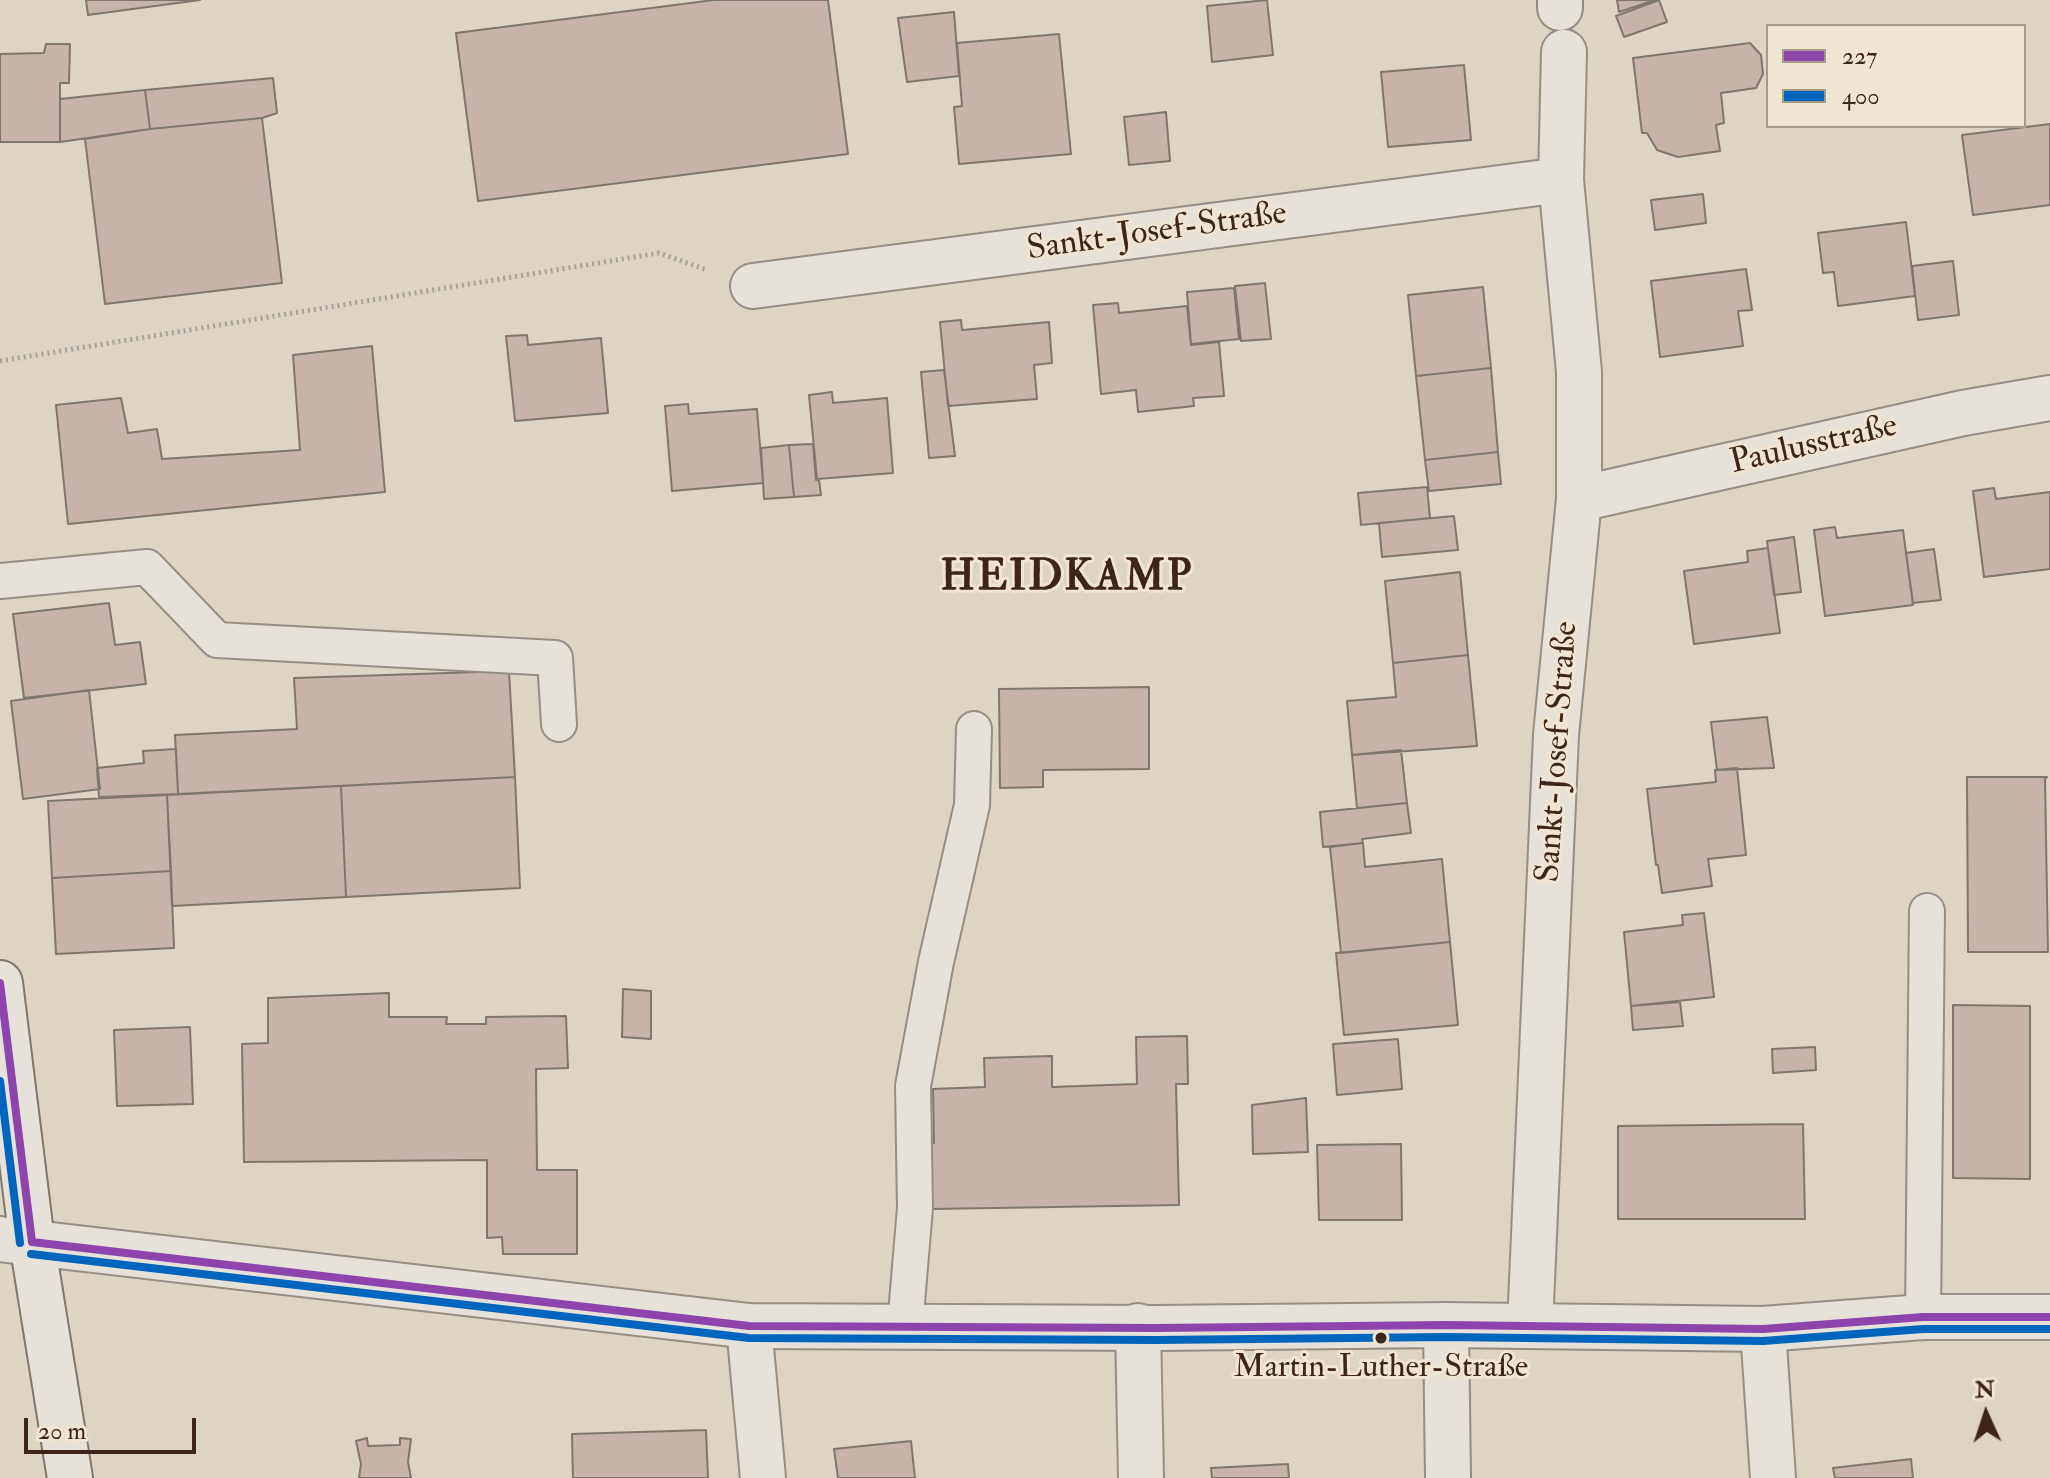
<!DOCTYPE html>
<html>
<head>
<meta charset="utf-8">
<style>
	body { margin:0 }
	#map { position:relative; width:2050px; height:1478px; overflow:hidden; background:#ded4c6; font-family:"IM FELL Double Pica",serif }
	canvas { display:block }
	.legend { position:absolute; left:1766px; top:24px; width:260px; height:104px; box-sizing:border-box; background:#f0e5d3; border:2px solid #a89889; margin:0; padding:10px 14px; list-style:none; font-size:24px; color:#3d251b }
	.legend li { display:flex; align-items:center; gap:16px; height:40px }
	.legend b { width:40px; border:2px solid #a89889 }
	.north { position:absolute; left:1946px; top:1374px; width:80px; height:80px; -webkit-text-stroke:6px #f0e5d3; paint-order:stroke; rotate:357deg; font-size:22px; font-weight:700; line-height:32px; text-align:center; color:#3d251b }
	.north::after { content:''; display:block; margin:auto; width:28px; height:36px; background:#3d251b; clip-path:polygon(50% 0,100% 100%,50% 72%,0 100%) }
	.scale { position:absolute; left:24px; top:1418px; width:172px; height:36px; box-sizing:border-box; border:4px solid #3d251b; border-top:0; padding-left:10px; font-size:24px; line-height:28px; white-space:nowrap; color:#3d251b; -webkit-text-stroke:6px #f0e5d3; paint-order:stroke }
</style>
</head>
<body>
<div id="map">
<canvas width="2050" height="1478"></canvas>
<ul class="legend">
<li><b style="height:10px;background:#8e44ad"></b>227</li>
<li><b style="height:10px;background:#0065bd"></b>400</li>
</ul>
<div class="north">N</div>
<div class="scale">20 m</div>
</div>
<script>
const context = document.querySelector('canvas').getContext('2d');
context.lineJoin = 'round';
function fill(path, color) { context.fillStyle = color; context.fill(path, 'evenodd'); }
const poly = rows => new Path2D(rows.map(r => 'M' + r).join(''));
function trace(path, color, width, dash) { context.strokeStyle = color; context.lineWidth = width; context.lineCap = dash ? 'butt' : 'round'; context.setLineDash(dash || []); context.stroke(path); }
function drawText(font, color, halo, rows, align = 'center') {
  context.font = font + ' "IM FELL Double Pica",serif'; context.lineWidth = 6; context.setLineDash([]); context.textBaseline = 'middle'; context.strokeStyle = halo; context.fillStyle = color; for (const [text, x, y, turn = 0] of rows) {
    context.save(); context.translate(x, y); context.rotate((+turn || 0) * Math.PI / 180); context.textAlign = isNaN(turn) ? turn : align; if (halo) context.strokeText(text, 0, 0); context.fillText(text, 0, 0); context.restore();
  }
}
const building = poly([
	[86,0,200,0,88,15,86,0],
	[714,0,828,0,848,154,478,201,456,33,714,0],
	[1267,0,1273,55,1212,62,1207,6,1267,0],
	[1617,0,1655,0,1619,12,1617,0],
	[1659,0,1667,22,1624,37,1616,16,1659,0],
	[954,12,959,76,907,82,898,18,954,12],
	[1059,34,1071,154,959,164,954,107,962,106,957,43,1059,34],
	[1750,43,1761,55,1763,74,1756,88,1721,93,1724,123,1716,125,1720,151,1678,157,1657,150,1647,133,1642,133,1633,58,1750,43],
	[46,44,70,44,69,83,60,83,60,142,0,142,0,54,44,53,46,44],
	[1464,65,1471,140,1388,147,1381,72,1464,65],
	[273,78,277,113,262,118,150,129,145,90,273,78],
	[145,90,150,129,60,142,60,99,145,90],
	[1166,112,1170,161,1129,165,1124,117,1166,112],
	[262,118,282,283,105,304,85,139,150,129,262,118],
	[2050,124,2050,205,1973,215,1962,135,2050,124],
	[1703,194,1706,223,1655,230,1651,200,1703,194],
	[1906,222,1915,296,1838,306,1834,272,1823,273,1818,233,1906,222],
	[1953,261,1959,315,1918,320,1912,266,1953,261],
	[1746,269,1752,310,1738,311,1743,346,1660,357,1651,281,1746,269],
	[1265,283,1271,339,1241,341,1235,286,1265,283],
	[1483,287,1491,368,1416,376,1408,295,1483,287],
	[1234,288,1239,339,1191,344,1187,292,1234,288],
	[1118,303,1119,313,1187,306,1191,345,1219,342,1224,396,1193,398,1194,406,1138,412,1136,390,1101,394,1093,305,1118,303],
	[961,320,962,330,1049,322,1052,363,1034,365,1037,399,948,406,940,322,961,320],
	[527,335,528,345,601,338,608,413,515,421,506,336,527,335],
	[372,346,385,492,68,524,56,405,121,398,128,433,157,429,162,459,300,450,293,355,372,346],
	[1491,368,1498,452,1425,460,1416,376,1491,368],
	[944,370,955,456,929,458,921,372,944,370],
	[832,392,833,403,887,398,893,473,817,479,809,395,832,392],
	[688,404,689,414,757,409,763,483,672,491,665,406,688,404],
	[813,444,816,480,819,480,821,495,794,497,789,445,813,444],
	[789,445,794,497,764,499,761,448,789,445],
	[1498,452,1501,484,1429,491,1425,460,1498,452],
	[1427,487,1430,518,1361,525,1358,493,1427,487],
	[1994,488,1996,499,2050,492,2050,569,1984,577,1973,491,1994,488],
	[1454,516,1458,550,1382,557,1379,523,1454,516],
	[1835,527,1837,538,1903,530,1913,605,1825,616,1814,530,1835,527],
	[1794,537,1801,592,1774,595,1767,541,1794,537],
	[1768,548,1780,633,1694,644,1684,571,1748,562,1747,551,1768,548],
	[1934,549,1941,600,1913,603,1906,553,1934,549],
	[1460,572,1468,655,1393,663,1385,581,1460,572],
	[109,603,115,645,140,642,146,684,24,698,13,614,109,603],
	[1468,655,1477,746,1352,755,1347,701,1396,697,1393,663,1468,655],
	[509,671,515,777,178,794,175,735,297,729,294,678,509,671],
	[1149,687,1149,769,1043,770,1043,787,1000,788,999,689,1149,687],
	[89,690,100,789,23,799,11,701,89,690],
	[1767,717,1774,768,1717,770,1711,722,1767,717],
	[176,749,178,794,99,797,97,768,144,763,143,751,176,749],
	[1401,750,1407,803,1357,808,1352,755,1401,750],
	[1737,768,1746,855,1708,859,1712,886,1662,893,1658,865,1656,865,1647,789,1716,782,1715,770,1737,768],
	[515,777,520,888,346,897,341,786,515,777],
	[1967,777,2047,777,2045,779,2048,952,1968,952,1967,777],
	[341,786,346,897,172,906,167,795,341,786],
	[167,795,171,871,52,878,48,801,167,795],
	[1407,803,1411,833,1362,839,1363,843,1323,847,1320,812,1407,803],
	[1363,843,1365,867,1442,859,1450,942,1341,953,1330,847,1363,843],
	[171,871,174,948,56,954,52,878,171,871],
	[1704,913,1714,997,1631,1006,1624,932,1683,925,1682,915,1704,913],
	[1450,942,1458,1025,1344,1035,1336,953,1450,942],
	[623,989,651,991,651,1039,622,1037,623,989],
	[389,993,389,1017,447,1017,446,1024,486,1024,486,1017,566,1016,568,1068,536,1069,537,1170,577,1170,577,1254,503,1254,502,1237,487,1238,487,1160,244,1162,242,1044,268,1043,268,998,389,993],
	[1680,1002,1683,1026,1633,1030,1631,1006,1680,1002],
	[1953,1005,2030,1006,2030,1179,1953,1178,1953,1005],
	[190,1027,193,1104,117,1106,114,1030,190,1027],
	[1187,1036,1188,1084,1176,1084,1179,1205,932,1209,930,1143,934,1143,933,1089,985,1087,984,1058,1052,1056,1052,1087,1137,1084,1136,1037,1187,1036],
	[1398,1039,1402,1089,1337,1095,1333,1044,1398,1039],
	[1815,1047,1816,1070,1773,1073,1772,1049,1815,1047],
	[1306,1098,1308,1152,1253,1154,1252,1105,1306,1098],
	[1803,1124,1805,1219,1618,1219,1618,1126,1803,1124],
	[1401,1144,1402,1220,1319,1220,1317,1145,1401,1144],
	[706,1430,708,1478,573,1478,572,1434,706,1430],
	[367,1438,368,1446,400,1445,400,1438,411,1439,408,1462,411,1478,359,1478,361,1464,356,1441,367,1438],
	[911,1441,915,1478,838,1478,834,1449,911,1441],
	[1911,1459,1913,1478,1835,1478,1833,1468,1911,1459],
	[1288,1464,1289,1478,1212,1478,1211,1468,1288,1464]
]);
const path = poly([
	[0,361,659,253,707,270]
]);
const service = poly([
	[0,581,147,567,217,640,555,658,559,724],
	[1923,1317,1927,911],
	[905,1326,915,1208,913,1086,936,962,972,805,974,729]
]);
const minor = poly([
	[1560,0,1560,8],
	[1561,180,1564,52],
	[753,286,1561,180,1579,372,1579,499,1556,735,1530,1326],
	[1579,499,1963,413,2050,398],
	[1446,1325,1448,1478],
	[749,1326,763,1478],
	[1138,1326,1141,1478],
	[1763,1329,1773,1478]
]);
const tertiary = poly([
	[0,1239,749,1326,1156,1328,1446,1325,1763,1329,1923,1317,2050,1317]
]);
const secondary = poly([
	[0,983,32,1242,70,1478]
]);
const bus1 = poly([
	[0,983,32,1242],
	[32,1242,749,1326,1156,1328,1446,1325,1763,1329,1923,1317,2050,1317]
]);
const bus2 = poly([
	[0,1081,20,1243],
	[31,1254,749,1338,1156,1340,1446,1337,1763,1341,1923,1329,2050,1329]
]);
const markers = [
	[1381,1338,7,"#3d251b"]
];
const busNames = [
	["Martin-Luther-Straße",1381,1369]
];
const streetNames = [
	["Sankt-Josef-Straße",1157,233,-8],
	["Paulusstraße",1814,446,-13],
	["Sankt-Josef-Straße",1559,752,-86]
];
const districtNames = [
	["HEIDKAMP",1067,580]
];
fill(building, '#c6b4ab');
trace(building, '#7f766e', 2);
trace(service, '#968e85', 38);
trace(minor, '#968e85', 48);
trace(tertiary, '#968e85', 48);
trace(secondary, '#7f766e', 48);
trace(path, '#a8a19b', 5, [2, 4]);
trace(service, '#e6e1d9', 34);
trace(minor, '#e6e1d9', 44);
trace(tertiary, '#e6e1d9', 44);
trace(secondary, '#e6e1d9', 44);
trace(bus1, '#8e44ad', 8);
trace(bus2, '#0065bd', 8);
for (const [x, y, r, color] of markers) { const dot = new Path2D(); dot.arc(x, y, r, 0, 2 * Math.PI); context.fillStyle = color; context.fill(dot); trace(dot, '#f0e5d3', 3); }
drawText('32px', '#3d251b', '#f0e5d3', busNames);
drawText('34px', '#3d251b', '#f0e5d3', streetNames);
context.letterSpacing = '2px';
drawText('bold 42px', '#3d251b', '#f0e5d3', districtNames);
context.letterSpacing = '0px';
</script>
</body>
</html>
